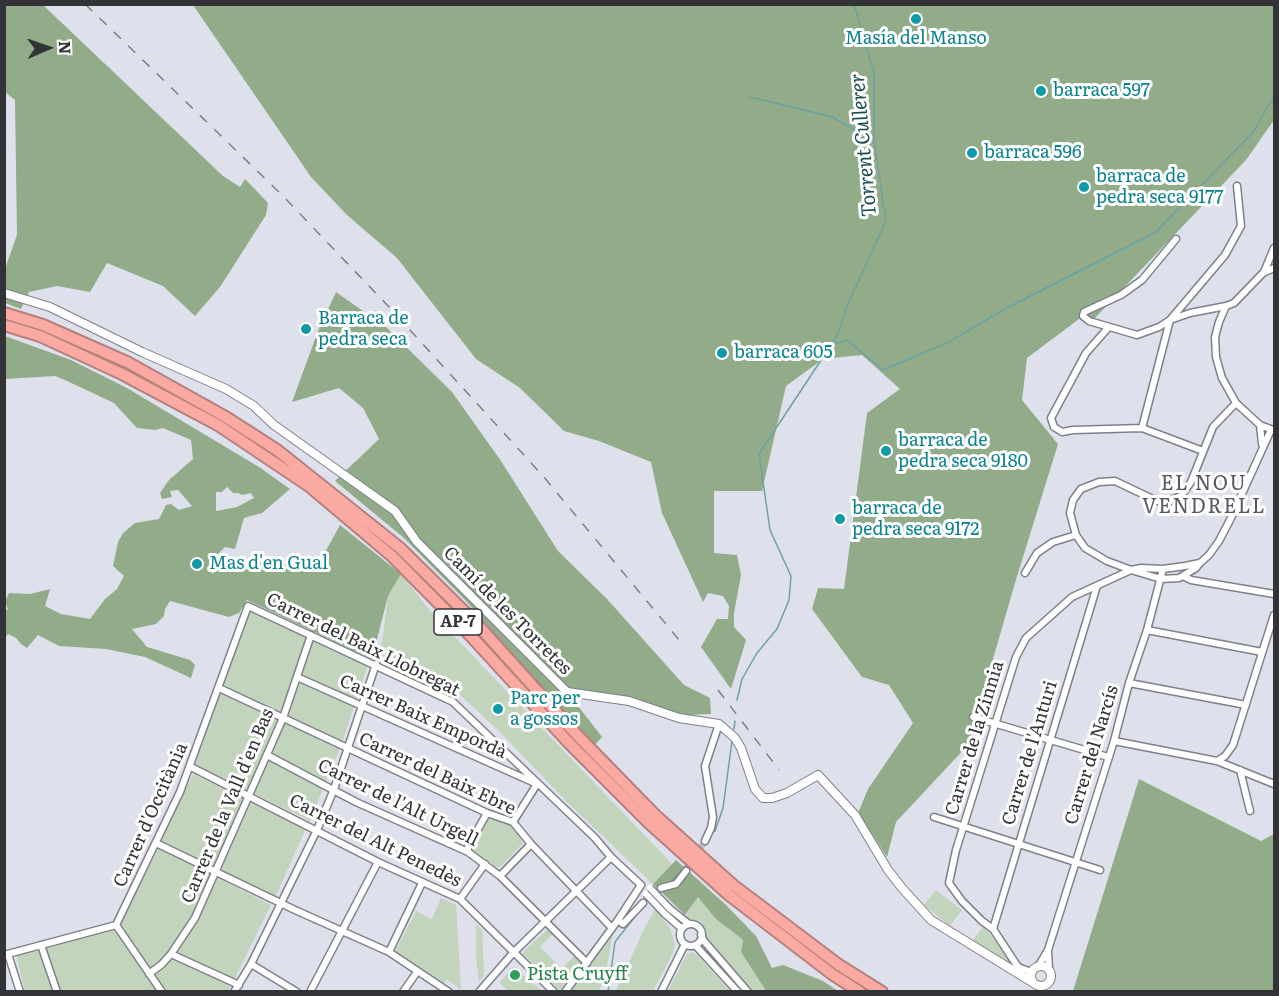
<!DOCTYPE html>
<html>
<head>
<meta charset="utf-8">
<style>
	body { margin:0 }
	#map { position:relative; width:1279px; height:996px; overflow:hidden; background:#dee1ec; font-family:Literata,serif }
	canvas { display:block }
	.frame { position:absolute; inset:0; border:6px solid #323337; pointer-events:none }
	.north { position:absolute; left:18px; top:18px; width:60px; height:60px; -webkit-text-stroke:4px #fff; paint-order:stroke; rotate:88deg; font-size:16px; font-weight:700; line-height:24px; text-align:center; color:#323337 }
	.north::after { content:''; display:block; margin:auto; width:21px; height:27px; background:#323337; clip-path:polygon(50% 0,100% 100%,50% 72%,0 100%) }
</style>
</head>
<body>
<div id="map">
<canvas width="1279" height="996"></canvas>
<div class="frame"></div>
<div class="north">N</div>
</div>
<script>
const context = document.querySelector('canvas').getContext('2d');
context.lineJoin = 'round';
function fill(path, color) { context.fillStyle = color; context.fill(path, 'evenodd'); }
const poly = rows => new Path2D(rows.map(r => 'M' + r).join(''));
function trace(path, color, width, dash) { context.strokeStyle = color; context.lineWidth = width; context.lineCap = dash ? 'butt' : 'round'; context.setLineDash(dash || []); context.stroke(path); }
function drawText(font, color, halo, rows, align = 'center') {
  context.font = font + ' Literata,serif'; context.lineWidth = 6; context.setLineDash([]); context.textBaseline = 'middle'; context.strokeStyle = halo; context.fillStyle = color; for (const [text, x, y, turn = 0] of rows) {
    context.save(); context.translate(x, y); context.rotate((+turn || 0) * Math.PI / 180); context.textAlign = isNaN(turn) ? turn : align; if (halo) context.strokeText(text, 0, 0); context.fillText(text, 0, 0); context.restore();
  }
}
const green = poly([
	[401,574,431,612,672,864,653,884,566,801,499,731,458,693,378,654,383,636,388,596],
	[250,610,368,664,342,743,310,821,247,790,194,767],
	[193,774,245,798,214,868,161,842],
	[252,800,306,828,275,898,220,872],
	[489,819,494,819,510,825,521,837,523,843,500,867,495,867,490,862,473,852,473,845,484,824],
	[159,848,212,875,192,917,169,952,150,970,120,925],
	[218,878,271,905,234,980,175,953,198,917],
	[936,890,962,910,950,926,924,905],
	[698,896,716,919,743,940,741,952,766,991,752,991,708,941,701,921,689,919,686,915],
	[441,898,456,905,461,990,447,979,444,983,395,952,416,911,432,919],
	[655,909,670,928,675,944,673,953,653,991,616,991,644,929],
	[476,924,482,930,484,976,479,981,476,958],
	[983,927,994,939,1014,962,1006,967,971,943],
	[548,929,553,934,540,947,560,967,562,968,575,955,582,963,560,990,523,954,524,951],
	[114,930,157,991,60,991,45,947],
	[613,933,607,966,600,989,598,991,571,992],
	[39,948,53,991,25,991,16,955],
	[693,952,697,955,730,991,668,991,687,954],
	[172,956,231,987,228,991,166,991,153,975],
	[513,967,540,989,543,991,509,991,499,983]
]);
const forest = poly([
	[5,5,43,5,223,176,240,187,245,179,268,203,266,215,220,287,195,316,163,286,107,263,90,292,57,286,29,292,21,309,5,303,6,266,17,235,15,100,5,92],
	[193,5,1274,5,1274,120,1246,160,1092,321,1083,316,1027,358,1022,400,1058,444,1015,583,968,745,896,822,887,857,858,813,868,789,913,723,889,685,862,677,812,609,818,588,844,589,867,413,900,389,862,355,823,359,786,386,762,491,714,491,714,553,737,555,741,575,734,613,734,627,746,640,731,689,701,647,717,619,728,619,729,606,723,596,708,593,703,602,662,513,651,462,599,441,564,431,520,388,476,359,397,258,347,215,311,177],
	[336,292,387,328,452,392,501,461,558,551,607,599,684,685,710,698,711,714,689,715,659,709,571,697,602,737,594,746,466,601,404,538,335,481,379,439,363,408,339,388,292,402,318,331],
	[5,336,71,360,127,388,259,467,290,489,262,513,244,518,235,549,225,547,216,556,210,553,212,574,231,559,318,565,340,525,401,574,388,596,372,659,247,600,239,613,229,617,170,601,165,609,164,616,156,624,132,629,147,647,190,660,195,665,191,678,145,657,106,649,59,646,38,635,27,648,21,644,16,638,8,634,5,638,5,610,8,610,5,601,9,593,30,594,50,589,45,606,61,614,90,619,105,599,117,589,124,576,113,566,118,542,123,533,135,523,159,519,166,505,171,504,179,510,192,506,178,490,170,491,172,497,162,499,160,493,169,480,193,459,191,440,163,428,155,430,137,428,114,403,67,381,55,376,5,379],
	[227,487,233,493,238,493,242,495,251,493,254,498,237,507,216,511,216,492,222,492],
	[1139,779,1261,841,1274,834,1274,991,1073,991],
	[676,860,726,905,756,936,772,968,783,965,823,981,838,991,766,991,741,952,743,940,716,919,698,897,685,915,653,884]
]);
const stream = poly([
	[750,97,832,117,873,140],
	[834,344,847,340,883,370,949,342,1003,310,1156,232,1254,131,1274,96],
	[737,700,742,679,757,653,777,629,789,600,791,576,770,530,759,454,837,336,847,306,886,221,874,141,874,73,854,4],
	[734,729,735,721],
	[712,833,715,831,723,808,732,741],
	[671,882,686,865],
	[608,992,615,942,637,914]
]);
const minorTunnel = poly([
	[686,871,705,841]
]);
const minor = poly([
	[1176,239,1142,280,1121,295,1084,312,1083,316,1089,321,1137,335,1159,327,1170,320,1190,313,1226,306,1234,303,1263,273,1274,268],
	[1264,272,1274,248],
	[1226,306,1219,322,1215,337,1216,357,1222,378,1236,403,1260,425,1273,430],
	[1108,328,1086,353,1051,418,1054,427,1062,432,1073,430,1142,428,1203,451],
	[1260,425,1262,444],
	[1142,428,1170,320,1225,255,1241,226,1237,186],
	[1200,563,1196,568,1179,578,1161,579,1131,570,1107,561,1085,548,1076,535,1070,513,1073,500,1081,489,1099,482,1115,481,1157,501,1169,501,1181,496,1191,482,1213,427,1236,403],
	[1025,573,1037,553,1053,542,1076,535],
	[1183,576,1191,580,1274,594],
	[1147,630,1262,652],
	[297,677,537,784,513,822],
	[1129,683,1246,705],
	[219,688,487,813,513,822,531,844,612,928],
	[973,717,1108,757],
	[1114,741,1217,761,1274,784],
	[267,755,356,802,468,852,500,876,587,963],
	[1217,761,1225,756,1233,745,1274,615],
	[191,767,378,862,460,899,554,992],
	[1240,770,1250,811],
	[934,817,1100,870],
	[705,841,711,828,713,817,705,766,719,724],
	[156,843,295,910,389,952,449,992],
	[468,852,468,847,487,813],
	[500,876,531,844],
	[661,888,676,884,686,871],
	[460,899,485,864],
	[670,909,689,924],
	[665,914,682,929],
	[618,920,623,924,643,903],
	'680 935a11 11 0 1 1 22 0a11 11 0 1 1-22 0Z',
	[116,925,162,992],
	[993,929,1097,586],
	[701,935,704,941,748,992],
	[41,945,57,992],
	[695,945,738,992],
	[1048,951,1049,969],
	[389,952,422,883],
	[8,954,20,992],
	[171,954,239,985],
	[4,955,116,925,180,792,248,606,453,702,595,838,611,857,641,885,618,920,565,992],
	[251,964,297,992],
	[1039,965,1048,950,1114,741,1129,683,1147,630,1163,569],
	[1031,972,1018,967,993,929,982,921,962,901,949,883,956,850,1016,657,1026,638,1072,597,1131,570,1141,568,1163,569,1185,566,1200,563,1209,555,1219,541,1231,518,1271,430],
	[149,974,162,964,171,954,195,918,283,718,311,635],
	[234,992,251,964,317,830,334,789,376,664],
	[310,992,378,862],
	[403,992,417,972],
	[479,992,513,953,611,857],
	[661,992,685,944]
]);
const tertiary = poly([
	[4,293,50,307,142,352,226,389,254,406,274,425,395,511,417,542,567,692,629,701,679,718,719,724,735,738,741,748,755,789,763,798,772,798,787,793,818,775,855,815,888,870,902,888,931,920,1032,982],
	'1031 976a10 10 0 1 1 20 0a10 10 0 1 1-20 0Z'
]);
const motorway = poly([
	[4,313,43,325,129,363,224,416,277,450,400,548,477,624,577,735,655,815,733,885,839,965,882,992],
	[4,325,40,336,122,374,218,425,309,486,393,557,469,634,569,743,649,823,729,895,832,974,860,992]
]);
const rail = poly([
	[85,4,282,195,389,307,543,476,680,641],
	[718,690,779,770]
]);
const minorBridge = poly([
	[650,888,670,909],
	[646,894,665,914]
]);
const markers = [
	[916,19,6,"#0f9aa8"],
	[1041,91,6,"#0f9aa8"],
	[972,153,6,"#0f9aa8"],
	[1084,187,6,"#0f9aa8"],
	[306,329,6,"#0f9aa8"],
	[722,353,6,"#0f9aa8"],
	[886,451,6,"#0f9aa8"],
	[840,519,6,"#0f9aa8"],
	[197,564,6,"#0f9aa8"],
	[498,709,6,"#0f9aa8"],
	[515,975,6,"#2e9e5b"]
];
const shields = [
	[458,622,48]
];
const shieldNames = [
	["AP-7",458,622]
];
const cultureNames = [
	["Masía del Manso",916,39,"center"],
	["barraca 597",1053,91],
	["barraca 596",984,153],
	["barraca de",1096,177],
	["pedra seca 9177",1096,198],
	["Barraca de",318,319],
	["pedra seca",318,340],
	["barraca 605",734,353],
	["barraca de",898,441],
	["pedra seca 9180",898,462],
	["barraca de",852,509],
	["pedra seca 9172",852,530],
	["Mas d'en Gual",209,564],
	["Parc per",510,699],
	["a gossos",510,720]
];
const streetNames = [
	["Camí de les Torretes",507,611,45],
	["Carrer del Baix Llobregat",363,645,26],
	["Carrer Baix Empordà",423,717,24],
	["Carrer de la Zinnia",975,738,-73],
	["Carrer de l'Anturi",1030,753,-73],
	["Carrer del Narcís",1092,755,-73],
	["Carrer del Baix Ebre",437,774,25],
	["Carrer de l'Alt Urgell",398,803,26],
	["Carrer de la Vall d'en Bas",228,806,-67],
	["Carrer d'Occitània",151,815,-66],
	["Carrer del Alt Penedès",375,841,26]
];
const leisureNames = [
	["Pista Cruyff",527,975]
];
const waterNames = [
	["Torrent Cullerer",864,145,-95]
];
const neighbourhoodNames = [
	["EL NOU",1204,484],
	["VENDRELL",1204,507]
];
fill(green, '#c2d4bb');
fill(forest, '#92ac89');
trace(stream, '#6ca2a2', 1.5);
trace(minorTunnel, '#bcbec8', 6, [6, 3]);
trace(minor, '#7e808a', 9);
trace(tertiary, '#7e808a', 10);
trace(motorway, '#b5807d', 14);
trace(minor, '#fff', 6);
trace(tertiary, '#fff', 8);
trace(motorway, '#fba9a3', 10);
trace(rail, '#7e7f87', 1.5, [10, 10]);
trace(minorBridge, '#7e808a', 9, []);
trace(minorBridge, '#fff', 6);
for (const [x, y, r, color] of markers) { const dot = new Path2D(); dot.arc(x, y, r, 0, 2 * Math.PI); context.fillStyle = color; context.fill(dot); trace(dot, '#fff', 2); }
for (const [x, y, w] of shields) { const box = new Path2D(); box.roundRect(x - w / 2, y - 13, w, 26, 4.5); context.fillStyle = '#fff'; context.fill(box); trace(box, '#323337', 1.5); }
drawText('bold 16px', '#323337', null, shieldNames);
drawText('18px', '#0d838f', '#fff', cultureNames, 'left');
drawText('18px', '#323337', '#fff', streetNames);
drawText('18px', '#27864d', '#fff', leisureNames, 'left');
drawText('italic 20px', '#1b4c4d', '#fff', waterNames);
context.letterSpacing = '1.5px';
drawText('20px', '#565761', '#fff', neighbourhoodNames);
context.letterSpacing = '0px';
</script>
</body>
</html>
